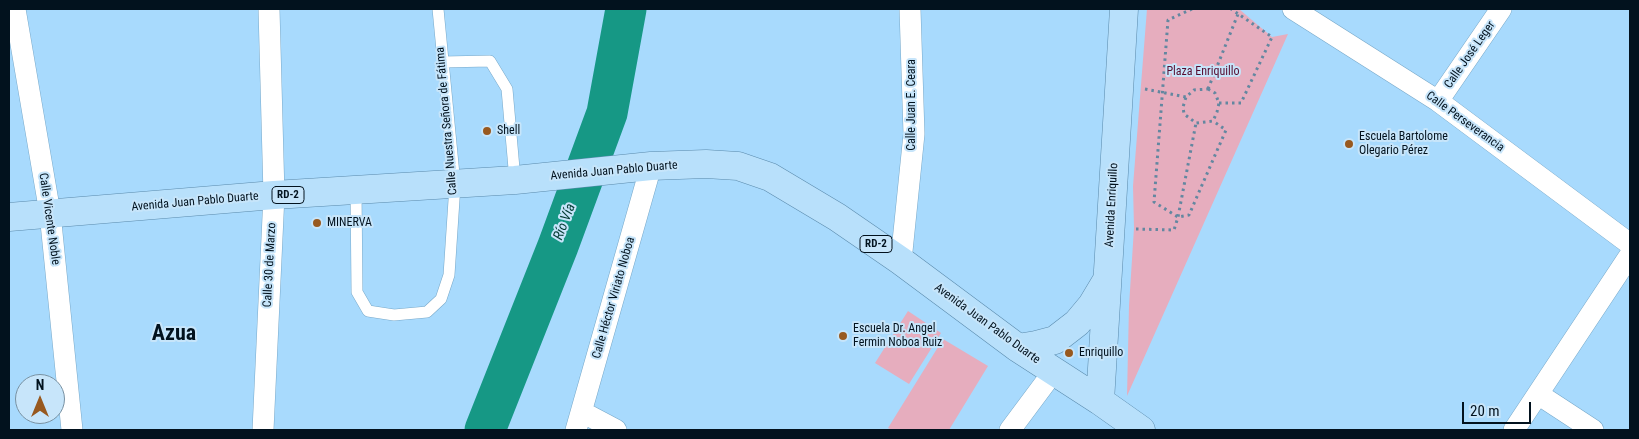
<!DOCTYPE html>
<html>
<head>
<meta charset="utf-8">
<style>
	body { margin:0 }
	#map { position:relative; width:1639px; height:439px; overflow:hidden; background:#a8dafd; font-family:"Roboto Condensed",sans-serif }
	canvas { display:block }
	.frame { position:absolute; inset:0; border:10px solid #02121e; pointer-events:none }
	.north { position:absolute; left:15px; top:374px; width:50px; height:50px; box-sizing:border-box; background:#c7e5fa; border:1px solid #7891a2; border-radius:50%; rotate:0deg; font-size:14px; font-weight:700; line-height:20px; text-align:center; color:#02121e }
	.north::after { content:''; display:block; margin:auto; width:18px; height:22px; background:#98591f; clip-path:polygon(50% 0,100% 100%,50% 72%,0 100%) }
	.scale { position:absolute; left:1462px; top:402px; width:69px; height:22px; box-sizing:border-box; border:2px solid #02121e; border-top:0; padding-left:6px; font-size:15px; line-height:18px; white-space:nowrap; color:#02121e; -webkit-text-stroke:4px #c7e5fa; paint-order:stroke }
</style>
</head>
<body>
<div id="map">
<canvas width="1639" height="439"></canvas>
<div class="frame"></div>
<div class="north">N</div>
<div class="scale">20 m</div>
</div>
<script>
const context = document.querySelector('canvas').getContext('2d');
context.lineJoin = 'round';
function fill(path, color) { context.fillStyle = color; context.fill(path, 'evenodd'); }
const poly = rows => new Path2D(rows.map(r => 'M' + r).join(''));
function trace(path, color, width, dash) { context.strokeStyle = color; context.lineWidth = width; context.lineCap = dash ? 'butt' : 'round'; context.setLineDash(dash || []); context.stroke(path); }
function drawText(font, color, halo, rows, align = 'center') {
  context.font = font + ' "Roboto Condensed",sans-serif'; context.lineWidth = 4; context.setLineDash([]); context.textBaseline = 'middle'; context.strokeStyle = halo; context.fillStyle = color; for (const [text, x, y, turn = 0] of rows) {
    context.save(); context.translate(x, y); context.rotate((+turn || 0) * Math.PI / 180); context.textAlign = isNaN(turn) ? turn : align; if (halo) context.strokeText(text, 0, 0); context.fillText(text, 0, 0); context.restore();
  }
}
const green = poly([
	[1147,9,1239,9,1272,37,1288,34,1127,396,1129,306,1134,228,1133,186],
	[908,311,941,333,909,384,875,363],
	[943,339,988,366,949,430,892,430,888,428]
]);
const river = poly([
	[485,430,558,246,607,113,626,9]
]);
const path = poly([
	[1192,9,1168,20,1154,202,1178,217,1189,215,1226,130,1213,121],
	[1145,89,1186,97],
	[1208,89,1215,93,1219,103,1217,112,1213,121,1196,123,1184,114,1183,107,1186,97,1194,90,1208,89],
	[1208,89,1238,14],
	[1219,103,1241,103,1272,37,1231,9],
	[1136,229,1174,230,1178,217,1196,123]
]);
const lane = poly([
	[443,62,490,61,507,89,515,180],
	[356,190,357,292,368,311,394,315,427,312,441,299,449,275,455,185,438,9]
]);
const street = poly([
	[15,9,50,213,72,430],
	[1293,9,1438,101,1630,244],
	[1438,101,1501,9],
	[901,261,914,134,910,9],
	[1538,394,1593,430],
	[582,412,616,430],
	[263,430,274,195,269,9],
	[576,430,651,166],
	[1010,430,1054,371],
	[1514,430,1630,255]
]);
const primary = poly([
	[9,217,274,195,515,180,651,166,706,164,738,166,770,177,837,217,901,261,1018,348,1100,401,1141,430],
	[1018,348,1036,345,1055,340,1077,323,1092,305,1107,280],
	[1100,401,1124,9]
]);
const markers = [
	[487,131,5,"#98591f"],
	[1349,144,5,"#98591f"],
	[317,223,5,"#98591f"],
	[843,336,5,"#98591f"],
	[1069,353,5,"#98591f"]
];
const shields = [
	[288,195,32],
	[876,244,32]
];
const shieldNames = [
	["RD-2",288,195],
	["RD-2",876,244]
];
const streetNames = [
	["Calle José Leger",1470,55,-55],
	["Calle Juan E. Ceara",912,105,-90],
	["Calle Nuestra Señora de Fátima",447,121,-95],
	["Calle Perseverancia",1465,122,36],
	["Avenida Juan Pablo Duarte",614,171,-5],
	["Avenida Juan Pablo Duarte",195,202,-5],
	["Avenida Enriquillo",1112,205,-87],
	["Calle Vicente Noble",49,219,82],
	["Calle 30 de Marzo",270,265,-87],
	["Calle Héctor Viriato Noboa",614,298,-74],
	["Avenida Juan Pablo Duarte",987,324,36]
];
const parkNames = [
	["Plaza Enriquillo",1203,72]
];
const poiNames = [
	["Shell",497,131],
	["Escuela Bartolome",1359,137],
	["Olegario Pérez",1359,151],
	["MINERVA",327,223],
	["Escuela Dr. Angel",853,329],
	["Fermin Noboa Ruiz",853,343],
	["Enriquillo",1079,353]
];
const waterNames = [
	["Río Vía",565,222,-69]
];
const townNames = [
	["Azua",174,334]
];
fill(green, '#e6adbe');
trace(river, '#169885', 41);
trace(lane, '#77a8c9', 12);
trace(street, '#77a8c9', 22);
trace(primary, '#5a8aac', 29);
trace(path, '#6387a0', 3, [2.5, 4]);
trace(lane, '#fff', 11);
trace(street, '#fff', 21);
trace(primary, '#b8e0fb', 28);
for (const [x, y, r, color] of markers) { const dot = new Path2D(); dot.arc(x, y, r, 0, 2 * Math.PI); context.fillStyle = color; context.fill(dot); trace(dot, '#c7e5fa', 2); }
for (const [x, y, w] of shields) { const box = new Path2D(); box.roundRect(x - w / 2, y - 8.5, w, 17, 4); context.fillStyle = '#c7e5fa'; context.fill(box); trace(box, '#02121e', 1); }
drawText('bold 11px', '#02121e', null, shieldNames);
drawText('12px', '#02121e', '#c7e5fa', streetNames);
drawText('12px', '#570b2e', '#c7e5fa', parkNames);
drawText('12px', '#02121e', '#c7e5fa', poiNames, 'left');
drawText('italic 14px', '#043b32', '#c7e5fa', waterNames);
drawText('bold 22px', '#02121e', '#c7e5fa', townNames);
</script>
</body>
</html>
